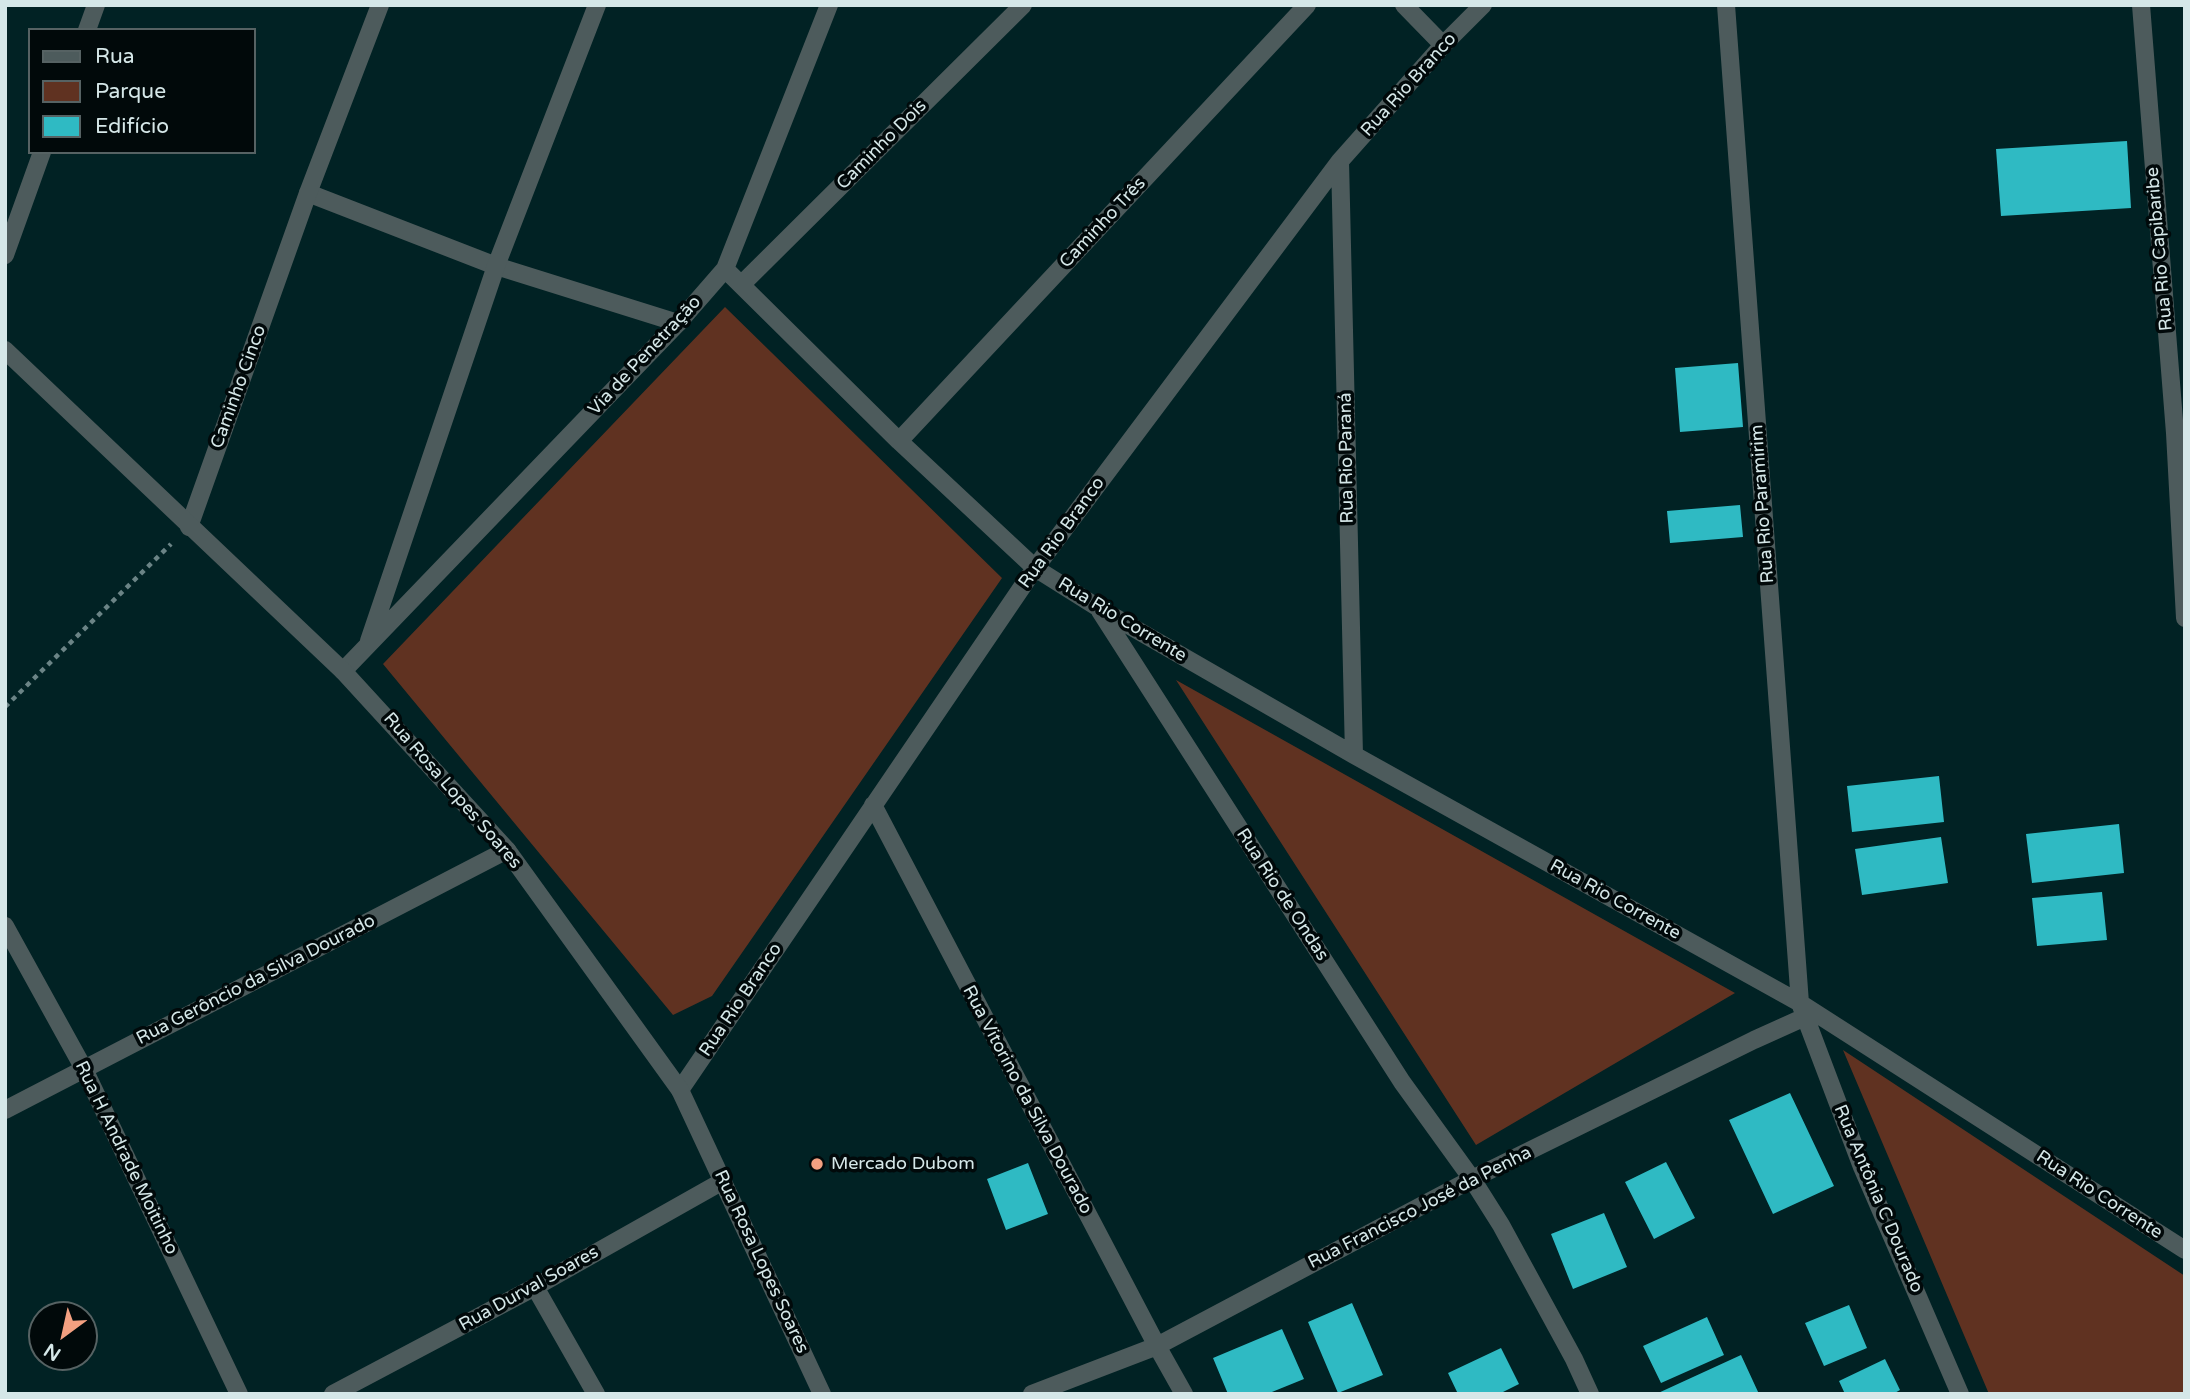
<!DOCTYPE html>
<html>
<head>
<meta charset="utf-8">
<style>
	body { margin:0 }
	#map { position:relative; width:2190px; height:1399px; overflow:hidden; background:#012224; font-family:"Varela Round",sans-serif }
	canvas { display:block }
	.frame { position:absolute; inset:0; border:7px solid #d5e7e8; pointer-events:none }
	.legend { position:absolute; left:28px; top:28px; width:228px; height:126px; box-sizing:border-box; background:#01090a; border:2px solid #566263; margin:0; padding:9px 12px; list-style:none; font-size:21px; color:#d5e7e8 }
	.legend li { display:flex; align-items:center; gap:14px; height:35px }
	.legend b { width:35px; border:2px solid #566263 }
	.north { position:absolute; left:28px; top:1301px; width:70px; height:70px; box-sizing:border-box; background:#01090a; border:2px solid #566263; border-radius:50%; rotate:213deg; font-size:19px; font-weight:700; line-height:28px; text-align:center; color:#d5e7e8 }
	.north::after { content:''; display:block; margin:auto; width:24px; height:32px; background:#f3a081; clip-path:polygon(50% 0,100% 100%,50% 72%,0 100%) }
</style>
</head>
<body>
<div id="map">
<canvas width="2190" height="1399"></canvas>
<div class="frame"></div>
<ul class="legend">
<li><b style="height:9px;background:#4d5b5c"></b>Rua</li>
<li><b style="height:19px;background:#603221"></b>Parque</li>
<li><b style="height:19px;background:#2fbac3"></b>Edifício</li>
</ul>
<div class="north">N</div>
</div>
<script>
const context = document.querySelector('canvas').getContext('2d');
context.lineJoin = 'round';
function fill(path, color) { context.fillStyle = color; context.fill(path, 'evenodd'); }
const poly = rows => new Path2D(rows.map(r => 'M' + r).join(''));
function trace(path, color, width, dash) { context.strokeStyle = color; context.lineWidth = width; context.lineCap = dash ? 'butt' : 'round'; context.setLineDash(dash || []); context.stroke(path); }
function drawText(font, color, halo, rows, align = 'center') {
  context.font = font + ' "Varela Round",sans-serif'; context.lineWidth = 7; context.setLineDash([]); context.textBaseline = 'middle'; context.strokeStyle = halo; context.fillStyle = color; for (const [text, x, y, turn = 0] of rows) {
    context.save(); context.translate(x, y); context.rotate((+turn || 0) * Math.PI / 180); context.textAlign = isNaN(turn) ? turn : align; if (halo) context.strokeText(text, 0, 0); context.fillText(text, 0, 0); context.restore();
  }
}
const green = poly([
	[725,307,1002,578,712,996,673,1015,383,664],
	[1176,680,1735,993,1476,1145],
	[1843,1050,2185,1276,2185,1394,1989,1394]
]);
const building = poly([
	[2127,141,2131,208,2001,216,1996,149],
	[1738,363,1743,427,1680,432,1675,368],
	[1740,505,1743,537,1670,543,1667,511],
	[1939,776,1944,822,1852,832,1847,786],
	[2119,824,2124,873,2032,883,2026,834],
	[1941,837,1948,883,1862,895,1855,849],
	[2102,892,2107,940,2037,946,2032,898],
	[1790,1093,1834,1186,1773,1214,1729,1120],
	[1666,1162,1695,1218,1654,1239,1625,1182],
	[1028,1163,1048,1214,1006,1230,987,1179],
	[1604,1213,1627,1267,1573,1289,1551,1234],
	[1352,1303,1383,1375,1338,1393,1308,1322],
	[1849,1305,1867,1348,1824,1366,1805,1323],
	[1707,1317,1724,1355,1661,1383,1643,1346],
	[1282,1329,1304,1379,1267,1394,1228,1394,1213,1358],
	[1501,1348,1519,1384,1499,1394,1458,1394,1448,1373],
	[1741,1355,1759,1394,1656,1394],
	[1885,1359,1900,1390,1893,1394,1845,1394,1839,1381]
]);
const path = poly([
	[5,707,171,544]
]);
const service = poly([
	[308,193,496,266,678,323]
]);
const minor = poly([
	[1404,5,1443,45],
	[1726,5,1800,1003,1862,1167,1960,1394],
	[2141,5,2175,433,2185,618],
	[87,30,96,5],
	[1340,161,1354,755],
	[5,255,42,152],
	[725,269,899,441,1035,568,1097,607,1354,755,1800,1003,2185,1250],
	[741,285,1023,5],
	[899,441,1307,5],
	[189,527,308,193,380,5],
	[1100,611,1402,1082,1472,1179,1501,1225,1574,1359,1590,1394],
	[369,641,496,266,597,5],
	[343,671,678,323,725,269,829,5],
	[873,805,1157,1346,1184,1394],
	[5,926,84,1069,239,1394],
	[680,1090,1035,568,1340,161,1443,45,1483,5],
	[5,1110,507,850],
	[535,1287,596,1394],
	[333,1394,535,1287,723,1181],
	[1032,1394,1157,1346,1472,1179,1754,1040,1805,1017]
]);
const tertiary = poly([
	[5,350,343,671,507,850,680,1090,822,1394]
]);
const markers = [
	[817,1164,7,"#f3a081"]
];
const streetNames = [
	["Rua Rio Branco",1409,85,-48],
	["Caminho Dois",882,145,-45],
	["Caminho Três",1103,223,-47],
	["Rua Rio Capibaribe",2160,249,-95],
	["Via de Penetração",645,356,-47],
	["Caminho Cinco",239,387,-70],
	["Rua Rio Paraná",1347,458,-91],
	["Rua Rio Paramirim",1763,504,-94],
	["Rua Rio Branco",1062,533,-54],
	["Rua Rio Corrente",1122,620,31],
	["Rua Rosa Lopes Soares",452,791,49],
	["Rua Rio de Ondas",1282,895,57],
	["Rua Rio Corrente",1615,900,29],
	["Rua Gerôncio da Silva Dourado",256,980,-27],
	["Rua Rio Branco",741,1000,-56],
	["Rua Vitorino da Silva Dourado",1027,1100,62],
	["Rua H Andrade Moitinho",126,1158,64],
	["Rua Rio Corrente",2099,1195,33],
	["Rua Antônia C Dourado",1878,1199,67],
	["Rua Francisco José da Penha",1420,1208,-27],
	["Rua Rosa Lopes Soares",761,1262,65],
	["Rua Durval Soares",529,1289,-29]
];
const poiNames = [
	["Mercado Dubom",831,1164]
];
fill(green, '#603221');
fill(building, '#2fbac3');
trace(path, '#6b8486', 4.5, [5, 5]);
trace(service, '#4d5b5c', 18);
trace(minor, '#4d5b5c', 18);
trace(tertiary, '#4d5b5c', 18);
for (const [x, y, r, color] of markers) { const dot = new Path2D(); dot.arc(x, y, r, 0, 2 * Math.PI); context.fillStyle = color; context.fill(dot); trace(dot, '#01090a', 2.5); }
drawText('18px', '#d5e7e8', '#01090a', streetNames);
drawText('18px', '#d5e7e8', '#01090a', poiNames, 'left');
</script>
</body>
</html>
